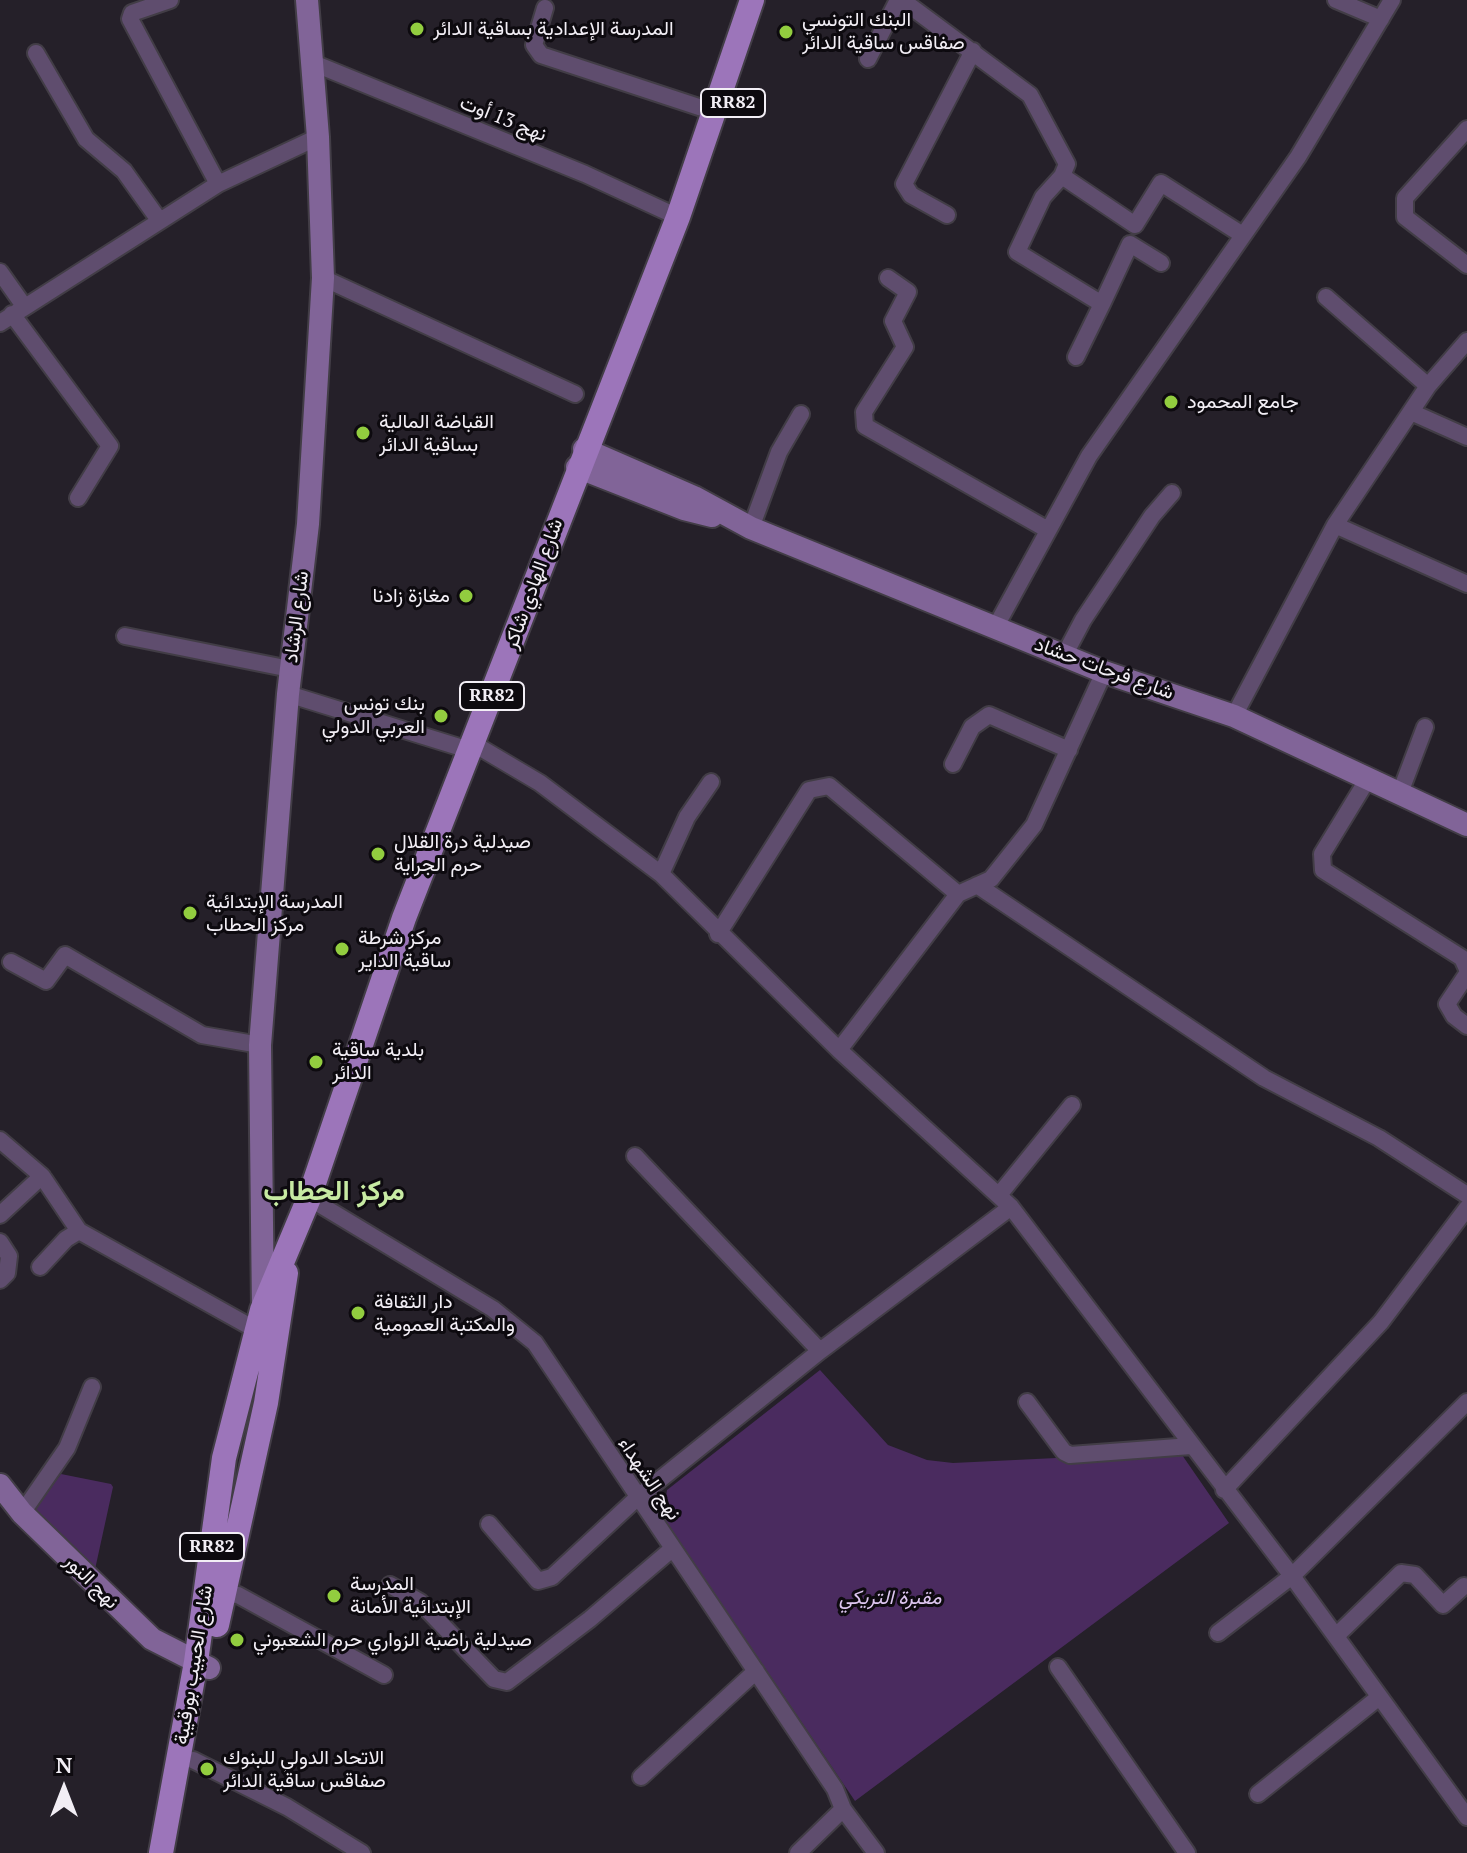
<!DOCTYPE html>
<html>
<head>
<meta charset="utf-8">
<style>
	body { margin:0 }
	#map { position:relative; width:1467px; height:1853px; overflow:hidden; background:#252029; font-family:"PT Serif",serif }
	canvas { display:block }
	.north { position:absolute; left:24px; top:1749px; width:80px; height:80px; -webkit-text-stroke:6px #0d0a0f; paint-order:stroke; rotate:0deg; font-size:22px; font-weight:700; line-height:32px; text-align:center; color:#f2eef5 }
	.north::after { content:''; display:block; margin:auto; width:28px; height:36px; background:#f2eef5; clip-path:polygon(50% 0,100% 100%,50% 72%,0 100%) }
</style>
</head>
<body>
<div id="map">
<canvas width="1467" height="1853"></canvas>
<div class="north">N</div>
</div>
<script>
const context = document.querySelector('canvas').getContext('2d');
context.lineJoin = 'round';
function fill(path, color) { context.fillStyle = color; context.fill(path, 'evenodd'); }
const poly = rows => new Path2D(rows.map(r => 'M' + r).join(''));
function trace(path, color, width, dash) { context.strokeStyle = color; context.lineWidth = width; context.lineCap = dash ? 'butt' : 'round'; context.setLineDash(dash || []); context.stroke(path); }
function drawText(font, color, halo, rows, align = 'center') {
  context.font = font + ' "PT Serif",Vazirmatn,serif'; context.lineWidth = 6; context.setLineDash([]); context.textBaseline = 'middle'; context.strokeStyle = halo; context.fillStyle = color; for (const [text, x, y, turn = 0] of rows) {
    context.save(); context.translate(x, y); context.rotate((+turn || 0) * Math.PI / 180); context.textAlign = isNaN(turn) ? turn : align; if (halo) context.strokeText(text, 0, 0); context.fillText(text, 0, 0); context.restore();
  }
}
const green = poly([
	[820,1370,888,1445,927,1460,953,1463,1180,1452,1229,1523,855,1801,663,1518,667,1490],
	[61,1474,111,1484,113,1487,94,1574,33,1512]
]);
const street = poly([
	[170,0,132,13,130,19,218,184],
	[902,0,1030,95,1067,164,1062,176,1135,225,1161,183,1241,234],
	[1336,0,1381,19],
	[545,8,534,45,541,55,714,112],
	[36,53,86,139,124,171,159,220],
	[868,59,898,0],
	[313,63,585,174,678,217],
	[1467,129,1405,198,1405,217,1467,265],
	[1062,176,1043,197,1017,252,1102,304,1076,357],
	[947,215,911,195,904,184,973,51],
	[0,272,24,306],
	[323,278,575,394],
	[888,278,908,292,893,321,905,347,864,412,865,426,1048,530],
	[1326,297,1428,386],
	[1102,304,1130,244,1161,263],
	[12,314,110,446,78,498],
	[0,323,218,184,318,137],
	[1411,412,1467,437],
	[1335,525,1467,584],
	[751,528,779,452,801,414],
	[995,628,1089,456,1298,157,1392,0],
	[125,636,290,669],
	[1064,656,1083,620,1152,516,1172,493],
	[288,694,472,751],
	[1234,716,1335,525,1428,386,1467,341],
	[474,744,540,783,661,874,839,1050,1011,1207,1292,1576,1467,1817],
	[953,764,972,727,989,715,1069,750],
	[1369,777,1322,854,1323,870,1462,958,1467,969],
	[1400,793,1425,727],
	[661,874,687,817,711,782],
	[977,885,1264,1078,1379,1138,1467,1195],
	[718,934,809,790,829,786,958,894],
	[11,962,46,981,65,955,202,1035,260,1045],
	[1467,974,1447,1004,1454,1016,1467,1026],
	[839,1050,958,894,991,879,1034,825,1104,672],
	[0,1140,42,1176,0,1215],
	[635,1156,820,1351],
	[42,1176,79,1231,258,1331],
	[999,1195,1072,1105],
	[309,1198,493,1309,535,1343,835,1789,843,1809,798,1853],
	[0,1242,9,1256,7,1273,0,1280],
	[40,1267,66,1239,79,1231],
	[1027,1402,1064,1452,1070,1455,1191,1446],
	[1224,1490,1381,1322,1467,1208],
	[22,1513,67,1448,92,1387],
	[489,1524,538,1581,552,1577,637,1498,820,1351,1011,1207],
	[390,1585,420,1602,494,1679,507,1682,590,1619,672,1549],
	[222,1594,238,1595,384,1675],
	[1218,1633,1292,1576,1467,1402],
	[1336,1636,1401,1573,1415,1575,1443,1605,1464,1586],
	[1058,1667,1187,1853],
	[193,1760,287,1807,362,1853],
	[641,1777,756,1671],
	[1258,1794,1378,1698],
	[843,1809,876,1853]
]);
const secondary = poly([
	[584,449,694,497,751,528,1104,672,1234,716,1467,825],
	[577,467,684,509,712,516],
	[263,1311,260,1045,288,694,308,524,323,278,318,137,307,0],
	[0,1485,22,1513,152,1639,209,1668]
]);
const primary = poly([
	[217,1625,266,1403,286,1273],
	[161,1853,196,1662,224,1458,262,1310,309,1198,404,918,678,217,752,0]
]);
const markers = [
	[417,29,8,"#92cd3f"],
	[786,32,8,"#92cd3f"],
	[1171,402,8,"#92cd3f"],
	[363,433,8,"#92cd3f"],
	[466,596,8,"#92cd3f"],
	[441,716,8,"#92cd3f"],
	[378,854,8,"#92cd3f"],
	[190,913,8,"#92cd3f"],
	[342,949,8,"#92cd3f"],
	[316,1062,8,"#92cd3f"],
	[358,1313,8,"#92cd3f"],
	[334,1596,8,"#92cd3f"],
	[237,1640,8,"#92cd3f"],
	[207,1769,8,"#92cd3f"]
];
const shields = [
	[733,103,64],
	[492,696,64],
	[212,1547,64]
];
const shieldNames = [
	["RR82",733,103],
	["RR82",492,696],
	["RR82",212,1547]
];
const poiNames = [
	["البنك التونسي",802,20],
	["صفاقس ساقية الدائر",802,43],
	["المدرسة الإعدادية بساقية الدائر",433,29],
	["جامع المحمود",1187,402],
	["القباضة المالية",379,422],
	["بساقية الدائر",379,445],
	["مغازة زادنا",450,596,"right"],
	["بنك تونس",425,704,"right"],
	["العربي الدولي",425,727,"right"],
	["صيدلية درة القلال",394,842],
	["حرم الجراية",394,865],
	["المدرسة الإبتدائية",206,902],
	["مركز الحطاب",206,925],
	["مركز شرطة",358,938],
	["ساقية الداير",358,961],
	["بلدية ساقية",332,1050],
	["الدائر",332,1073],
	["دار الثقافة",374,1302],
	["والمكتبة العمومية",374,1325],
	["المدرسة",350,1584],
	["الإبتدائية الأمانة",350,1607],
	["صيدلية راضية الزواري حرم الشعبوني",253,1640],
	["الاتحاد الدولي للبنوك",223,1758],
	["صفاقس ساقية الدائر",223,1781]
];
const streetNames = [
	["نهج 13 أوت",503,119,22],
	["شارع الهادي شاكر",534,584,-70],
	["شارع الرشاد",297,617,-83],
	["شارع فرحات حشاد",1104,669,20],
	["نهج الشهداء",649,1479,56],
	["نهج النور",91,1582,45],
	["شارع الحبيب بورقيبة",194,1665,-81]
];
const parkNames = [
	["مقبرة التريكي",890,1598]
];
const districtNames = [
	["مركز الحطاب",334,1192]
];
fill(green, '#4a2b5f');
trace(street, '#423d46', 20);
trace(secondary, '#423d46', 26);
trace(primary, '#423d46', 28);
trace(street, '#5f4d6e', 16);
trace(secondary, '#816498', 22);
trace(primary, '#9c75ba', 24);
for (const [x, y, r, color] of markers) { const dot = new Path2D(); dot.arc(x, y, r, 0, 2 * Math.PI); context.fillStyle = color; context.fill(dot); trace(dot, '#0d0a0f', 3); }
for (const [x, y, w] of shields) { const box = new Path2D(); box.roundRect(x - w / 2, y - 14, w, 28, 6); context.fillStyle = '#0d0a0f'; context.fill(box); trace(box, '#f2eef5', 2); }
drawText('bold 18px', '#f2eef5', null, shieldNames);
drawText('20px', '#f2eef5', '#0d0a0f', poiNames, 'left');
drawText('20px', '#f2eef5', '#0d0a0f', streetNames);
drawText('italic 20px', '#ddc6f0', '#0d0a0f', parkNames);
drawText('bold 28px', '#c7eaa3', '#0d0a0f', districtNames);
</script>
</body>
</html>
